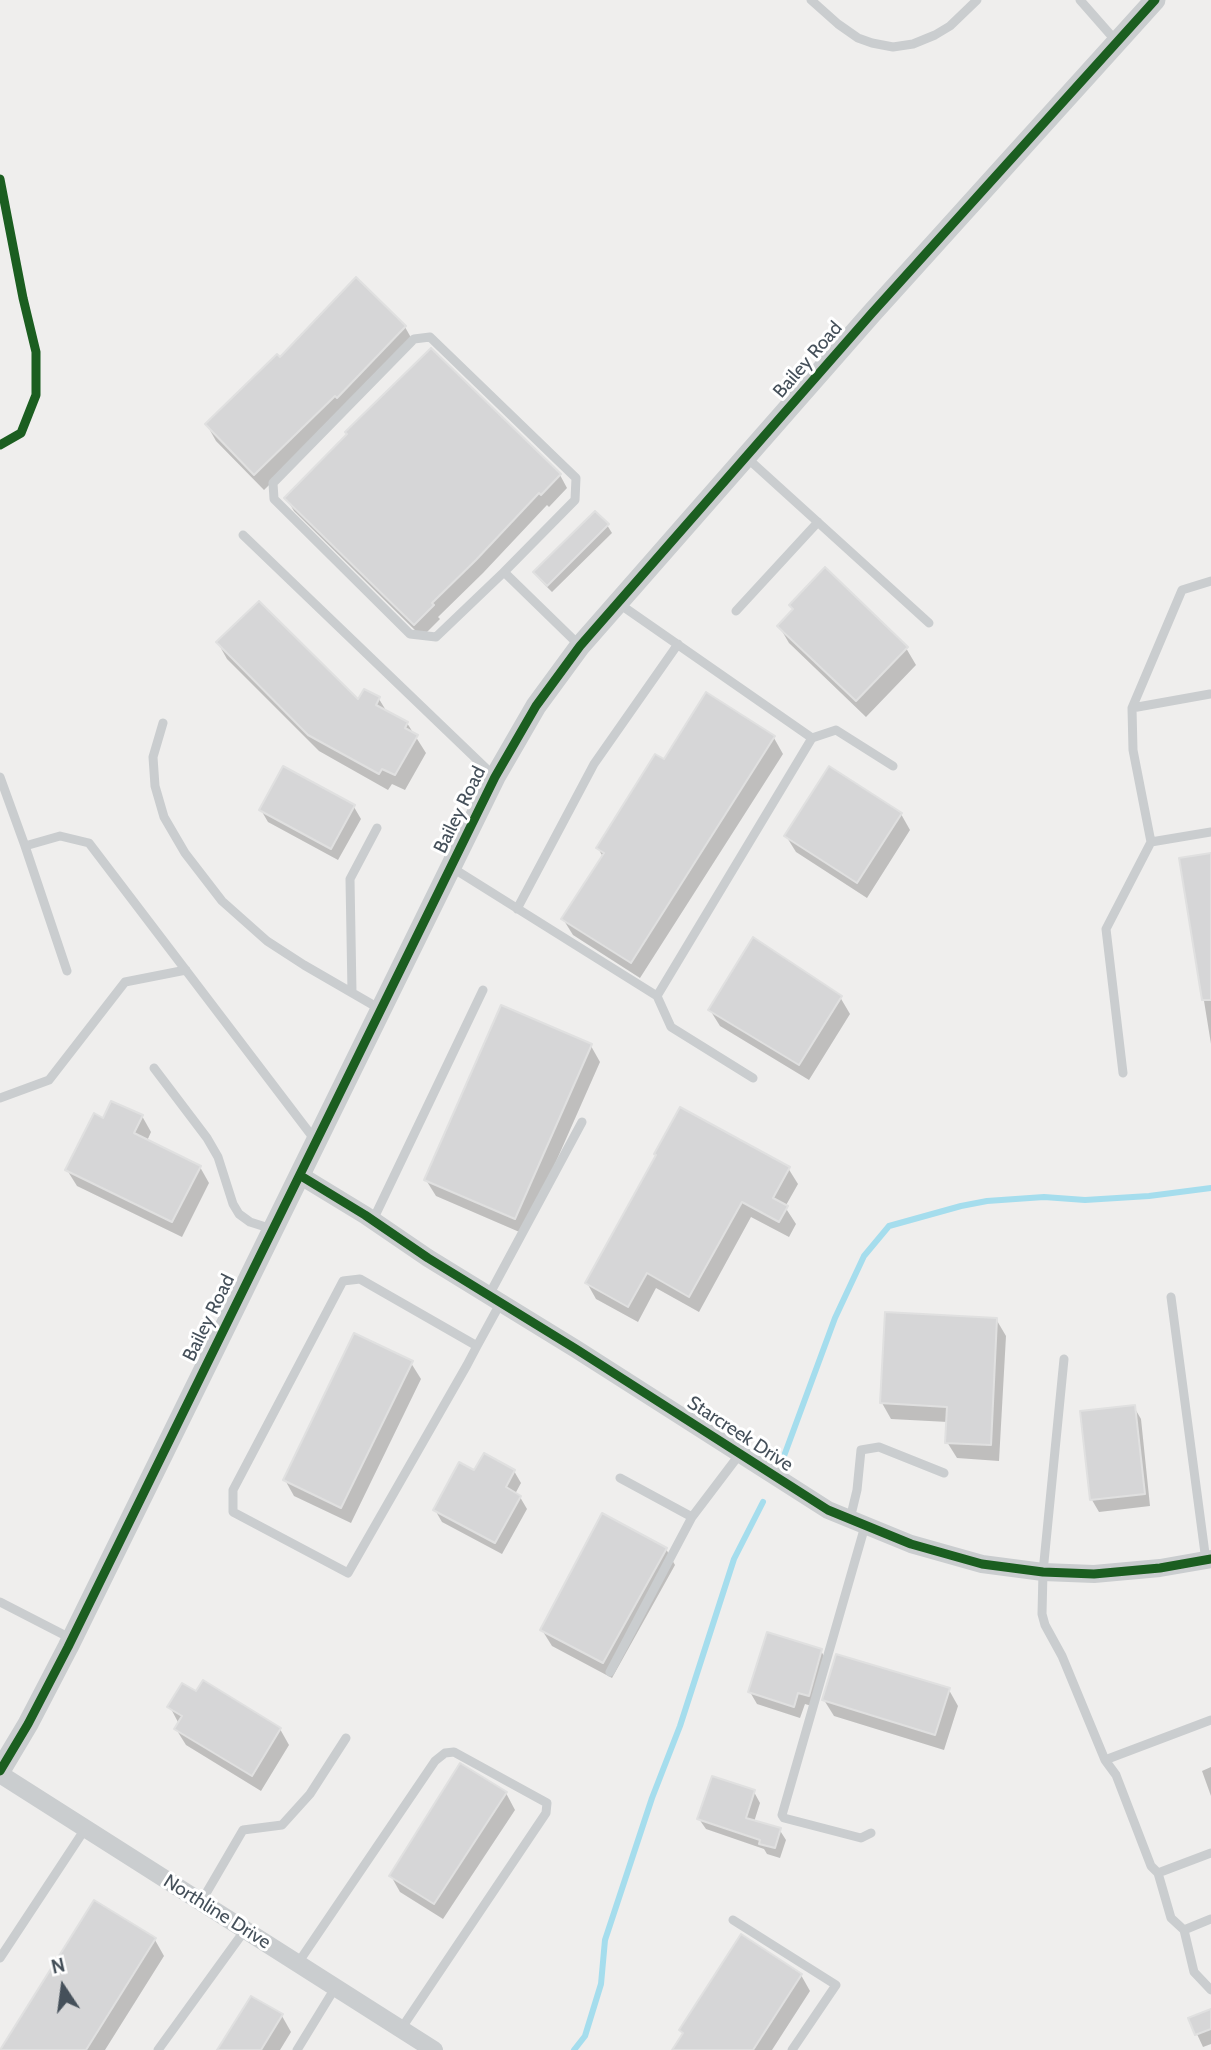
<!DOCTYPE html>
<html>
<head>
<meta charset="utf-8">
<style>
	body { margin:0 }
	#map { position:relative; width:1211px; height:2050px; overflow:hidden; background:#efeeed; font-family:Cabin,sans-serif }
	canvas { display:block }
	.north { position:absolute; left:28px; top:1952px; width:70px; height:70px; -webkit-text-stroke:5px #fff; paint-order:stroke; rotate:347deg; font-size:19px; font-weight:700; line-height:28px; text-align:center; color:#45505a }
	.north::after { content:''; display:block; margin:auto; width:24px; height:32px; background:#45505a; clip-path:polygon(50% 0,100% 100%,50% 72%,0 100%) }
</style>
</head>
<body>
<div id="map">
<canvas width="1211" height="2050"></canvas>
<div class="north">N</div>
</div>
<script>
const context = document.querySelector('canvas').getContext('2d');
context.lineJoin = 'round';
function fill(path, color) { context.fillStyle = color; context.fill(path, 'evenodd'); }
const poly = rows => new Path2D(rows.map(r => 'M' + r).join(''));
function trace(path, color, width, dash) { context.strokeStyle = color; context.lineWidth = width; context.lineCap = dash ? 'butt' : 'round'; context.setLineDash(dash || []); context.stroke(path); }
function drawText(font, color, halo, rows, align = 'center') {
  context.font = font + ' Cabin,sans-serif'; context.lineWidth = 6; context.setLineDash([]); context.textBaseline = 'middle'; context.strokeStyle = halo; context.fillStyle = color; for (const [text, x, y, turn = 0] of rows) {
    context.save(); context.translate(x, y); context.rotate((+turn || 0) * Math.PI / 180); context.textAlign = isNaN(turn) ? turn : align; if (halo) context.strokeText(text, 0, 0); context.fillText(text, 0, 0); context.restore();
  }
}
const shadow = poly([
	[405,327,414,343,264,490,216,441,207,425,280,359],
	[560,475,567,488,549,507,547,505,483,573,438,617,440,619,422,637,294,511,286,498],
	[607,525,612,533,552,592,540,580,536,572],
	[779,626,906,648,916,665,866,717,789,643],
	[218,643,358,702,379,699,387,712,407,723,426,753,405,790,392,784,388,790,319,751,227,659],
	[774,738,783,754,640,978,573,935,563,919,603,857,598,848,664,762],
	[354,807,361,819,338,860,268,822,261,810],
	[901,814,910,830,867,898,796,852,786,836],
	[1211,854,1211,1044,1181,859],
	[840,997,850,1014,809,1080,720,1026,710,1010],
	[591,1046,600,1062,524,1234,436,1196,426,1180],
	[142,1116,151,1132,147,1141,200,1167,209,1183,182,1237,77,1186,67,1170,104,1120],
	[788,1168,798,1184,785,1207,796,1224,789,1237,751,1217,699,1312,656,1288,638,1322,596,1299,587,1283],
	[996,1319,1006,1336,999,1461,957,1458,947,1442,948,1422,891,1419,882,1403],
	[411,1363,421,1379,351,1523,294,1496,285,1480],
	[1134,1407,1141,1419,1150,1506,1099,1512,1092,1500],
	[514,1471,521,1483,515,1494,520,1497,527,1509,502,1554,442,1522,435,1510,475,1473],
	[666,1549,675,1565,612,1678,552,1646,542,1630],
	[821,1651,828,1663,815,1707,805,1704,800,1718,757,1704,750,1692],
	[949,1690,958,1706,944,1750,834,1716,824,1700],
	[170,1707,280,1729,289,1745,261,1791,186,1745,176,1729,179,1724],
	[1211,1767,1211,1796,1202,1771],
	[754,1792,760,1803,754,1822,779,1829,786,1840,780,1858,767,1854,764,1849,706,1829,699,1819],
	[506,1793,515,1810,443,1919,400,1892,391,1876],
	[155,1940,164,1956,105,2050,2,2050],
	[801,1975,810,1991,772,2050,674,2050,684,2036,681,2030],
	[1211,2011,1211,2044,1203,2047,1190,2019],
	[282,2016,291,2032,280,2050,219,2050]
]);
const stream = poly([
	[784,1456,835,1318,864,1256,889,1226,961,1206,987,1201,1044,1197,1085,1200,1149,1196,1211,1188],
	[574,2050,585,2036,601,1984,605,1940,652,1798,680,1726,734,1559,763,1502]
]);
const building = poly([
	[356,277,406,326,337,398,335,396,254,475,205,424,277,354,280,357,356,277],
	[431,348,561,474,541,495,539,493,476,560,432,603,434,605,414,625,284,498,347,434,345,432,431,348],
	[595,511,609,524,547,586,533,572,595,511],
	[825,567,908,647,856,701,777,626,793,609,789,605,825,567],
	[259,601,358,699,364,689,380,697,376,705,408,722,405,728,418,735,395,775,382,769,379,774,308,735,216,642,259,601],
	[706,692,775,736,631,963,561,919,604,853,596,848,655,754,664,759,706,692],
	[283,766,355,805,331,849,259,810,283,766],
	[829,766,902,813,857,883,784,836,829,766],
	[1211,853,1211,1000,1202,1000,1179,858,1211,853],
	[753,937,842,996,799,1065,708,1010,753,937],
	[501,1005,592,1044,515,1219,424,1180,501,1005],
	[111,1101,143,1115,134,1133,201,1166,172,1222,65,1170,94,1113,103,1118,111,1101],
	[680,1107,790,1167,773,1198,788,1206,779,1222,742,1202,689,1297,647,1273,628,1307,585,1283,656,1155,654,1154,680,1107],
	[885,1312,997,1318,991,1445,945,1443,947,1407,880,1403,885,1312],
	[354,1333,413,1361,341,1508,283,1480,354,1333],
	[1135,1405,1145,1494,1090,1500,1080,1411,1135,1405],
	[484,1453,515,1470,506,1487,521,1496,495,1543,433,1510,459,1462,474,1470,484,1453],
	[602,1513,667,1548,603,1663,540,1630,602,1513],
	[767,1632,822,1649,809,1696,798,1693,794,1707,748,1692,767,1632],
	[836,1654,950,1688,935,1735,822,1700,836,1654],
	[203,1680,281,1728,252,1776,174,1729,182,1716,167,1707,182,1683,196,1691,203,1680],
	[460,1763,507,1792,434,1904,389,1876,460,1763],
	[712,1776,755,1790,746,1818,781,1828,775,1848,759,1844,760,1840,697,1819,712,1776],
	[94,1900,156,1938,86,2050,0,2050,94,1900],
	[741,1934,802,1974,753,2050,672,2050,683,2033,679,2030,741,1934],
	[251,1996,283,2014,261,2050,217,2050,251,1996],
	[1211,2009,1211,2029,1195,2035,1188,2018,1211,2009]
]);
const service = poly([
	[811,0,838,24,858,38,872,43,893,47,913,44,935,35,950,26,977,0],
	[1080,0,1116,41],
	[746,457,929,623],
	[243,535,494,776],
	[504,572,436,637,410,634,274,499,273,483,414,339,430,337,576,478,575,500,504,572,579,645],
	[736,611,818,522],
	[1132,708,1210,694],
	[163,723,153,757,155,786,164,817,185,853,222,901,267,941,304,965,380,1009],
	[812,738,836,730,893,766],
	[0,777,25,846,60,836,89,843,315,1140],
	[1151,842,1133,750,1132,708,1182,590,1211,581],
	[25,846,67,971],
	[451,867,657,996,812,738,618,603],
	[517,909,594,764,678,644],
	[352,992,350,879,377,828],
	[657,996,671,1027,753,1078],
	[154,1068,207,1138,218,1157,233,1204,239,1214,250,1222,272,1229],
	[1123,1073,1106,929,1151,842,1211,832],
	[0,1098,49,1080,125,982,186,970],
	[373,1220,483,990],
	[489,1295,582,1122],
	[1171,1297,1206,1561],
	[477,1346,360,1279,343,1281,233,1490,233,1512,348,1573,467,1365,477,1346,501,1302],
	[1064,1359,1043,1572,1042,1614,1045,1625,1062,1656,1105,1760,1211,1720],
	[620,1478,692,1517],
	[850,1519,857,1490,861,1450,879,1447,944,1473],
	[865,1526,782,1815,784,1818,861,1838,871,1833],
	[0,1602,72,1639],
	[610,1672,692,1517,739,1455],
	[1105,1760,1116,1775,1151,1866,1158,1873,1171,1918,1184,1930,1194,1972,1211,1990],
	[1158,1873,1211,1853],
	[201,1902,243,1830,282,1825,310,1794,346,1738],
	[733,1920,836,1985,792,2050],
	[1184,1930,1211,1919],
	[0,1958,85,1829],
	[298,1963,435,1761,445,1753,454,1752,547,1803,546,1813,401,2029],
	[158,2050,245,1930],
	[297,2050,335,1988]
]);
const minor = poly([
	[301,1176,365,1215,428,1258,576,1349,828,1510,911,1544,982,1564,1043,1572,1094,1574,1160,1568,1211,1559],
	[0,1774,434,2050]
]);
const tertiary = poly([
	[0,1771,28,1724,68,1647,495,777,536,706,580,646,872,313,1155,0]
]);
const cycleway = poly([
	[0,179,23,298,36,352,36,395,21,433,0,445],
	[301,1176,365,1215,428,1258,576,1349,828,1510,911,1544,982,1564,1043,1572,1094,1574,1160,1568,1211,1559],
	[0,1771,28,1724,68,1647,495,777,536,706,580,646,872,313,1155,0]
]);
const streetNames = [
	["Bailey Road",808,360,-49],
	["Bailey Road",460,810,-64],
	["Bailey Road",209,1318,-64],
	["Starcreek Drive",740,1434,33],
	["Northline Drive",217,1912,32]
];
fill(shadow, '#0003');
trace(stream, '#a5dded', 6);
fill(building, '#d6d6d7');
trace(building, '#e0e0e0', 2);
trace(service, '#cacdcf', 9);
trace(minor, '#cacdcf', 18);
trace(tertiary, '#cacdcf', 21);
trace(cycleway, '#1b5e20', 9);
drawText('19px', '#45505a', '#fff', streetNames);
</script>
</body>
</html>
